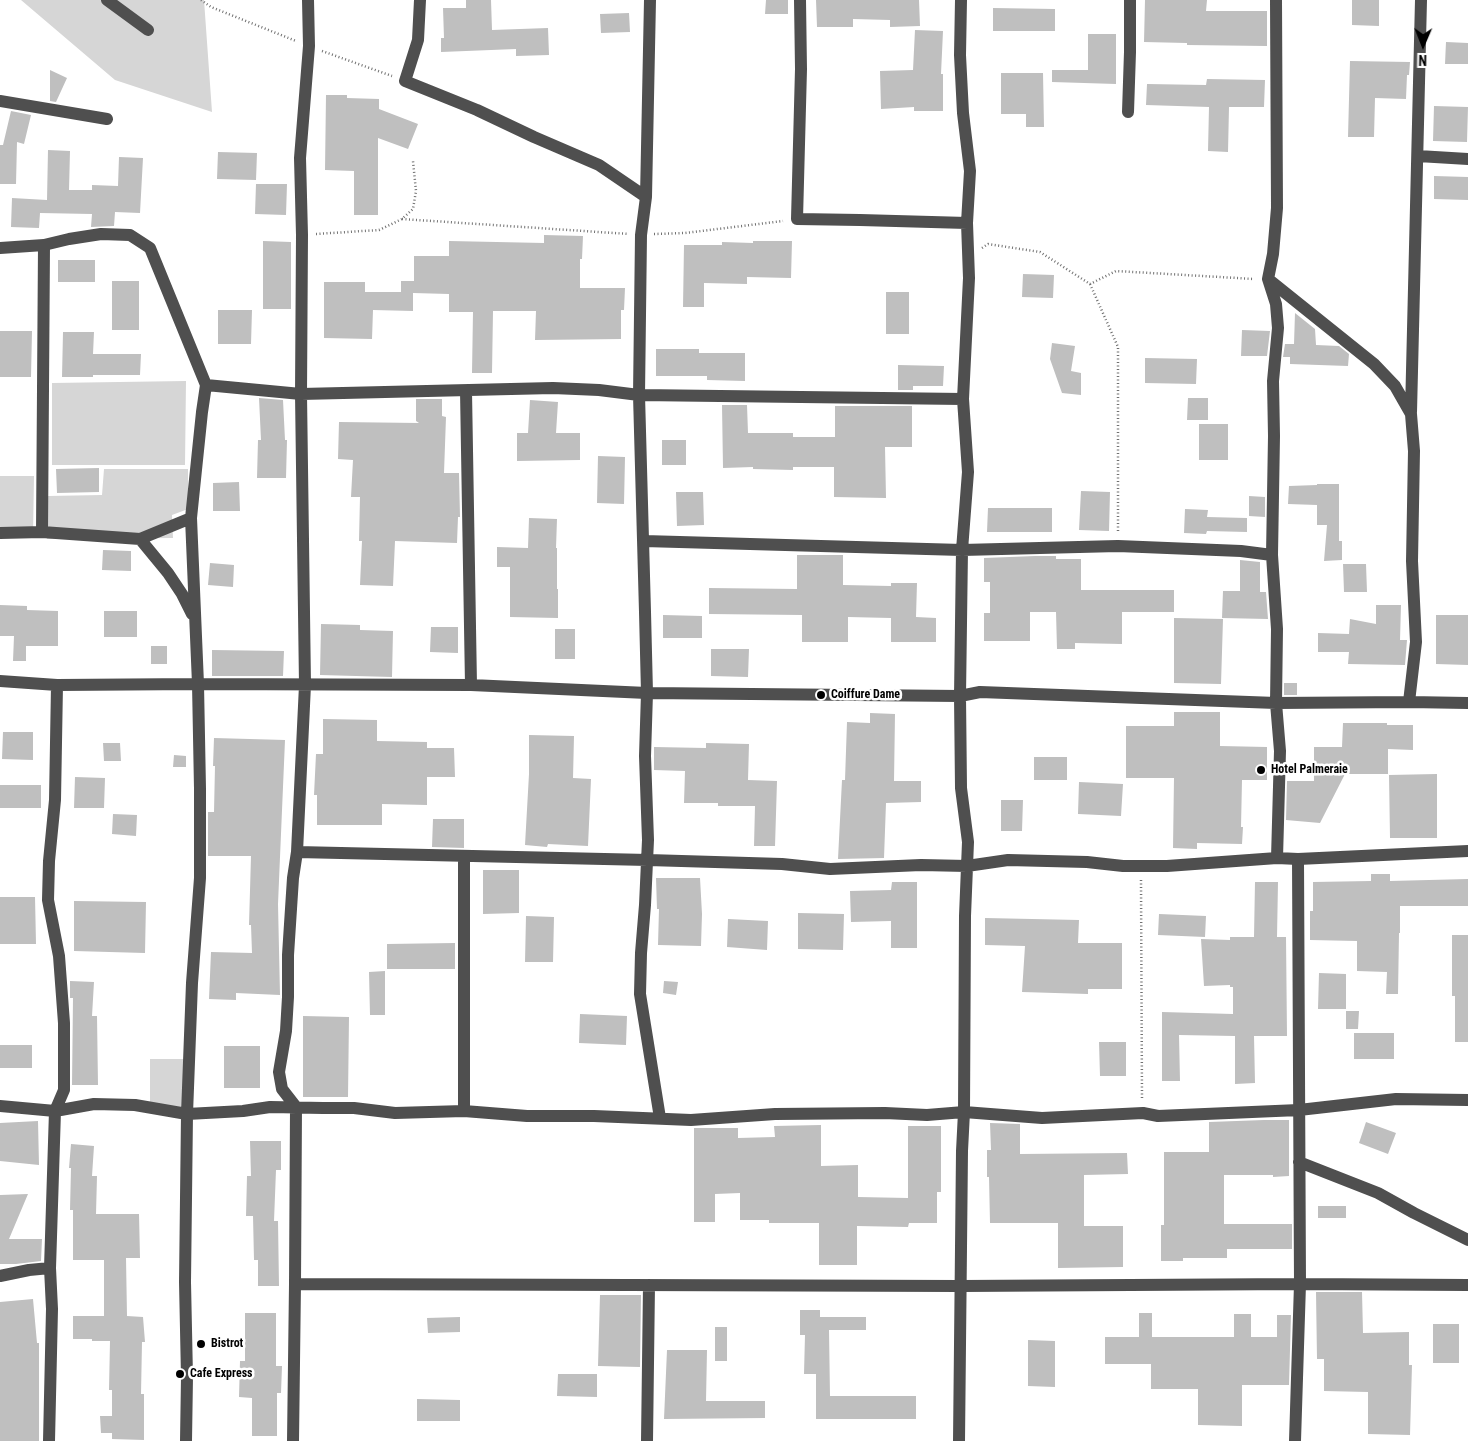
<!DOCTYPE html>
<html>
<head>
<meta charset="utf-8">
<style>
	body { margin:0 }
	#map { position:relative; width:1468px; height:1441px; overflow:hidden; background:#fff; font-family:"Roboto Condensed",sans-serif }
	canvas { display:block }
	.north { position:absolute; left:1398px; top:20px; width:50px; height:50px; -webkit-text-stroke:4px #fff; paint-order:stroke; rotate:181deg; font-size:14px; font-weight:700; line-height:20px; text-align:center; color:#000 }
	.north::after { content:''; display:block; margin:auto; width:18px; height:22px; background:#000; clip-path:polygon(50% 0,100% 100%,50% 72%,0 100%) }
</style>
</head>
<body>
<div id="map">
<canvas width="1468" height="1441"></canvas>
<div class="north">N</div>
</div>
<script>
const context = document.querySelector('canvas').getContext('2d');
context.lineJoin = 'round';
function fill(path, color) { context.fillStyle = color; context.fill(path, 'evenodd'); }
const poly = rows => new Path2D(rows.map(r => 'M' + r).join(''));
function trace(path, color, width, dash) { context.strokeStyle = color; context.lineWidth = width; context.lineCap = dash ? 'butt' : 'round'; context.setLineDash(dash || []); context.stroke(path); }
function drawText(font, color, halo, rows, align = 'center') {
  context.font = font + ' "Roboto Condensed",sans-serif'; context.lineWidth = 5; context.setLineDash([]); context.textBaseline = 'middle'; context.strokeStyle = halo; context.fillStyle = color; for (const [text, x, y, turn = 0] of rows) {
    context.save(); context.translate(x, y); context.rotate((+turn || 0) * Math.PI / 180); context.textAlign = isNaN(turn) ? turn : align; if (halo) context.strokeText(text, 0, 0); context.fillText(text, 0, 0); context.restore();
  }
}
const green = poly([
	[21,0,204,0,212,112,115,80],
	[186,381,185,465,52,465,52,383],
	[104,469,188,469,188,509,172,515,173,538,47,539,48,496,102,495],
	[0,476,34,476,33,535,0,535],
	[150,1059,187,1059,187,1107,150,1107]
]);
const building = poly([
	[466,0,491,0,492,30,548,28,549,55,516,56,516,49,441,52,441,38,444,38,443,8,466,8],
	[766,0,788,0,788,14,765,14],
	[816,0,919,0,920,26,890,27,890,20,853,19,853,27,817,27],
	[1145,0,1207,0,1206,11,1267,11,1267,46,1187,45,1187,43,1144,42],
	[1352,0,1379,0,1379,26,1352,25],
	[993,8,1055,9,1055,31,993,31],
	[629,13,630,32,601,33,600,14],
	[915,30,943,31,941,74,943,74,943,111,914,111,914,107,881,109,880,71,913,70],
	[1088,34,1116,34,1116,84,1052,82,1052,70,1088,70],
	[1446,42,1468,43,1468,64,1445,64],
	[1350,61,1410,62,1409,75,1407,75,1406,99,1375,98,1374,137,1348,137],
	[50,70,67,78,56,102,50,101],
	[1001,73,1043,73,1044,127,1026,127,1026,114,1001,114],
	[1207,79,1265,80,1264,107,1229,107,1228,152,1208,151,1209,107,1146,105,1147,84,1206,85],
	[326,95,347,95,347,98,379,99,379,109,418,124,408,149,378,138,378,215,354,215,354,171,325,170],
	[1434,106,1468,107,1467,142,1433,141],
	[11,111,31,115,24,144,17,142,16,184,0,184,0,145,3,145],
	[48,150,70,151,69,190,92,190,92,185,118,186,119,157,143,158,140,213,115,212,114,226,91,227,92,214,40,213,39,228,11,227,12,198,47,200],
	[218,152,257,153,256,180,217,179],
	[1434,176,1468,177,1468,200,1434,199],
	[256,184,287,184,286,215,255,214],
	[544,235,583,236,582,259,580,259,580,288,625,288,624,310,621,310,621,339,535,340,536,311,493,311,492,373,472,373,473,312,449,312,449,294,413,293,413,311,373,310,372,339,324,338,324,282,365,282,365,292,401,292,401,281,414,281,414,256,449,256,449,241,544,243],
	[263,241,291,242,291,309,263,309],
	[753,241,792,241,791,278,747,277,747,284,704,283,704,307,683,307,684,245,722,245,722,242,753,243],
	[58,260,95,260,95,282,58,282],
	[1023,274,1054,275,1053,298,1022,297],
	[112,281,139,281,139,330,112,330],
	[886,292,909,292,909,334,886,334],
	[218,310,252,310,251,344,218,344],
	[1295,313,1315,329,1316,345,1339,346,1349,354,1348,366,1290,364,1290,357,1283,357,1285,344,1294,344],
	[1242,330,1270,331,1267,356,1241,356],
	[0,331,32,331,31,377,0,377],
	[63,332,94,332,93,354,141,354,140,375,93,375,93,377,62,377],
	[1052,343,1075,346,1071,371,1081,373,1081,395,1062,393,1050,359],
	[656,349,699,349,699,353,745,353,745,381,707,380,707,376,656,376],
	[1145,358,1197,359,1196,384,1145,383],
	[898,365,944,366,943,386,913,386,913,390,898,390],
	[259,398,283,400,285,440,287,440,286,478,257,478,258,440,261,440],
	[1188,398,1208,398,1208,420,1187,420],
	[416,399,442,399,442,416,446,417,444,473,459,473,460,517,458,517,457,543,395,541,393,586,360,585,362,541,359,541,360,497,351,497,353,460,338,459,339,422,419,423,416,421],
	[530,400,558,402,556,433,580,433,580,460,517,461,517,433,528,433],
	[722,405,747,405,748,433,793,433,793,437,835,437,835,406,912,406,912,447,885,447,886,498,834,497,834,467,793,467,793,470,753,469,753,467,723,468],
	[1199,424,1228,424,1228,460,1199,460],
	[662,440,686,440,686,465,662,465],
	[598,456,625,457,624,504,597,503],
	[99,468,99,492,57,493,56,469],
	[239,482,240,511,213,511,213,483],
	[1317,484,1339,484,1339,541,1342,541,1342,560,1324,561,1327,525,1317,525,1317,505,1288,504,1289,486,1317,485],
	[1081,491,1110,492,1109,531,1079,530],
	[676,492,703,492,704,525,677,526],
	[1249,496,1265,497,1265,517,1249,516],
	[988,508,1052,508,1052,532,987,532],
	[1185,509,1208,510,1207,517,1247,518,1247,532,1207,531,1206,534,1184,533],
	[529,518,557,519,556,548,557,548,557,589,558,589,558,618,510,617,510,567,497,567,497,547,528,548],
	[103,550,131,551,131,571,102,570],
	[797,555,843,555,843,585,891,586,891,583,917,583,916,617,936,618,936,642,891,642,891,618,848,617,848,642,802,642,802,615,709,614,709,588,797,589],
	[1035,556,1056,556,1056,559,1081,559,1081,590,1174,590,1174,612,1122,612,1122,644,1075,643,1075,649,1057,649,1056,612,1030,612,1030,641,984,641,984,613,990,613,990,582,984,582,984,558],
	[1240,560,1260,562,1260,592,1266,592,1268,619,1222,618,1223,591,1240,591],
	[210,563,234,565,233,587,208,585],
	[1343,564,1366,564,1367,592,1344,592],
	[0,605,27,606,27,610,58,611,58,646,26,646,26,661,13,661,14,636,0,636],
	[1376,605,1401,605,1400,640,1407,640,1405,665,1348,664,1349,652,1318,652,1318,633,1349,634,1350,619,1376,624],
	[104,611,137,611,137,637,104,637],
	[663,615,702,616,702,638,663,638],
	[1436,615,1468,615,1468,665,1436,664],
	[1174,618,1223,619,1221,684,1174,683],
	[321,624,360,625,360,630,393,631,392,677,320,675],
	[431,627,458,627,458,653,430,652],
	[555,629,575,629,575,659,555,659],
	[151,646,167,646,167,664,151,664],
	[711,649,749,649,748,677,711,676],
	[212,650,284,651,283,676,212,676],
	[1284,683,1297,683,1297,695,1284,695],
	[1174,712,1220,712,1220,746,1267,747,1267,780,1242,780,1241,827,1243,827,1242,844,1197,843,1197,849,1173,848,1174,778,1126,778,1126,726,1174,726],
	[870,713,895,714,894,781,921,781,921,802,886,803,884,858,838,859,842,780,845,780,847,722,870,723],
	[323,719,377,720,377,741,427,742,427,748,454,748,455,777,427,777,427,805,382,804,382,825,317,825,317,795,314,795,316,754,323,754],
	[1343,723,1387,723,1387,725,1413,725,1413,750,1388,749,1388,774,1345,774,1320,823,1286,820,1287,781,1314,781,1314,747,1342,747],
	[3,732,33,732,33,760,2,759],
	[529,735,574,736,573,778,591,779,588,846,548,844,547,847,525,845,529,774],
	[214,738,285,740,278,904,280,995,236,993,236,1000,209,999,211,952,252,953,251,925,249,925,251,856,208,856,208,812,214,812,215,766,213,766],
	[103,743,120,743,121,761,104,761],
	[706,743,749,744,748,780,777,781,775,846,754,846,755,806,718,806,718,803,684,803,685,771,654,770,654,747,706,748],
	[174,755,186,756,186,767,173,767],
	[1034,757,1067,757,1067,780,1034,780],
	[1437,774,1437,838,1390,838,1389,775],
	[75,777,105,778,104,808,74,808],
	[1079,782,1123,784,1121,816,1078,814],
	[0,785,41,785,41,808,0,808],
	[1001,800,1023,800,1022,831,1001,831],
	[113,814,137,815,136,836,112,834],
	[433,819,464,819,464,848,432,847],
	[483,870,519,870,519,913,483,914],
	[1371,874,1390,874,1390,881,1468,879,1468,906,1400,906,1400,933,1399,933,1398,994,1386,994,1387,972,1357,971,1357,941,1310,940,1310,911,1313,911,1313,882,1371,881],
	[656,878,700,878,702,914,701,946,658,945,659,909,657,909],
	[892,882,917,882,917,948,891,948,891,921,851,922,850,891,891,890],
	[1255,882,1278,882,1277,937,1286,937,1287,1036,1254,1036,1255,1083,1235,1084,1235,1036,1179,1035,1180,1081,1162,1081,1162,1012,1233,1014,1233,987,1230,987,1230,985,1204,986,1201,939,1230,940,1230,937,1254,937],
	[0,897,35,897,36,944,0,944],
	[74,901,146,902,145,953,74,951],
	[798,913,844,914,843,950,798,949],
	[1159,914,1206,916,1205,937,1158,935],
	[526,916,554,917,553,962,525,962],
	[985,918,1079,920,1078,943,1122,943,1122,989,1088,989,1088,994,1022,992,1025,946,985,945],
	[728,919,768,921,767,950,727,947],
	[1452,935,1468,935,1468,1042,1455,1042,1455,996,1452,996],
	[455,943,455,969,387,969,387,944],
	[385,971,385,1015,370,1015,369,972],
	[1319,973,1346,974,1346,1009,1318,1009],
	[70,981,94,982,92,1016,97,1016,98,1085,72,1085,73,998,70,998],
	[664,981,678,982,676,995,663,993],
	[1346,1011,1359,1011,1358,1029,1346,1029],
	[580,1014,627,1016,626,1045,579,1043],
	[303,1016,349,1017,348,1097,303,1097],
	[1354,1033,1394,1033,1394,1059,1354,1059],
	[1099,1042,1126,1042,1126,1076,1100,1076],
	[0,1045,32,1045,32,1068,0,1068],
	[224,1046,260,1046,260,1088,224,1088],
	[1264,1120,1289,1120,1289,1176,1273,1177,1273,1175,1224,1175,1224,1224,1292,1224,1292,1249,1227,1249,1227,1258,1183,1258,1183,1261,1161,1261,1161,1225,1164,1225,1164,1152,1209,1152,1209,1122],
	[38,1121,39,1165,0,1161,0,1123],
	[1366,1122,1396,1133,1388,1154,1359,1143],
	[990,1123,1020,1124,1020,1154,1127,1153,1128,1174,1084,1175,1084,1226,1123,1226,1123,1267,1058,1268,1058,1223,990,1223,989,1177,987,1177,987,1150,991,1150],
	[821,1125,821,1166,858,1165,858,1197,908,1198,908,1126,941,1126,941,1192,937,1192,937,1223,909,1223,908,1227,857,1226,857,1265,819,1265,819,1223,769,1223,769,1220,740,1220,740,1193,715,1194,715,1222,694,1222,694,1128,738,1128,738,1138,775,1137,774,1126],
	[250,1141,281,1141,281,1170,276,1170,274,1221,278,1221,279,1286,258,1286,258,1260,254,1260,253,1216,246,1216,247,1176,251,1176],
	[71,1144,94,1146,92,1176,97,1176,96,1214,139,1214,140,1258,126,1258,127,1316,143,1317,145,1342,142,1342,141,1394,144,1394,144,1440,112,1439,112,1433,101,1433,100,1416,112,1416,112,1390,109,1390,110,1341,92,1341,92,1339,73,1339,73,1316,104,1316,104,1260,73,1260,73,1210,70,1210,71,1168,69,1168],
	[28,1194,9,1239,42,1239,41,1261,16,1264,0,1264,0,1195],
	[1318,1206,1346,1206,1346,1218,1318,1218],
	[1316,1292,1362,1292,1363,1333,1409,1332,1409,1365,1412,1365,1410,1435,1368,1434,1368,1392,1324,1391,1324,1359,1317,1359],
	[600,1295,641,1295,640,1367,598,1366],
	[33,1299,37,1343,39,1343,39,1441,0,1441,0,1302],
	[800,1310,820,1310,820,1317,866,1317,866,1330,829,1330,830,1396,916,1396,916,1419,816,1419,816,1374,804,1374,805,1335,800,1335],
	[245,1313,276,1313,276,1366,282,1366,281,1393,277,1393,277,1436,252,1436,252,1398,239,1397,240,1361,245,1361],
	[1139,1313,1152,1313,1152,1337,1234,1337,1234,1314,1251,1314,1251,1337,1277,1337,1277,1315,1291,1315,1289,1385,1242,1385,1242,1426,1198,1425,1198,1389,1151,1389,1151,1364,1105,1364,1105,1337,1139,1337],
	[460,1317,460,1332,428,1333,427,1318],
	[1433,1324,1459,1324,1459,1363,1433,1363],
	[715,1327,727,1327,727,1361,715,1361],
	[1028,1340,1055,1341,1055,1387,1028,1386],
	[667,1350,707,1350,706,1401,765,1401,765,1418,664,1419],
	[558,1374,597,1374,597,1397,557,1396],
	[417,1399,460,1400,460,1421,417,1421]
]);
const path = poly([
	[201,0,211,7,296,41],
	[322,51,392,76],
	[402,219,629,234],
	[316,234,379,230,402,219,413,209,416,191,413,161],
	[654,234,685,233,783,221],
	[982,248,988,244,1040,252,1090,284,1116,271,1254,279],
	[1090,284,1118,347,1118,532],
	[1141,880,1142,1099]
]);
const minor = poly([
	[107,0,148,30],
	[420,0,418,40,405,81,477,110,534,137,599,165,646,197],
	[650,0,646,197,641,235,639,395,645,612,647,693,645,756,648,840,645,905,641,953,640,994,660,1118],
	[800,0,801,69,797,219,860,220,967,223],
	[1276,0,1277,208,1273,254,1268,279,1276,304,1278,328,1273,381,1274,436,1272,555,1277,629,1276,703,1280,751,1277,858],
	[0,101,107,119],
	[1128,112,1130,52,1130,0],
	[1418,156,1468,159],
	[0,248,44,245,69,239,101,234,130,235,150,248,206,385,202,412,191,518,198,684,200,789,200,878,192,983,187,1114,185,1282,187,1377,186,1441],
	[1268,279,1374,364,1395,386,1411,414,1414,451,1412,561,1416,642,1409,702],
	[206,385,301,394,553,388,599,390,639,395,963,399],
	[466,391,471,685],
	[1411,412,1421,0],
	[42,532,44,245],
	[0,533,42,532,140,539,191,518],
	[140,539,168,573,182,594,192,614],
	[644,541,962,550,1118,546,1241,551,1272,555],
	[0,681,57,685,198,684,471,685,647,693,960,696,980,692,1276,703,1409,702,1468,703],
	[297,852,648,860,782,864,830,869,921,865,967,866,1008,860,1087,862,1123,866,1167,866,1277,858,1298,859,1468,851],
	[0,1106,55,1111,94,1104,135,1105,187,1114,243,1111,270,1107,323,1108,354,1108,395,1113,464,1111,527,1116,594,1116,691,1120,775,1114,885,1113,927,1115,964,1112,1042,1118,1143,1113,1158,1116,1299,1110,1396,1099,1468,1100],
	[464,1111,464,856],
	[1299,1162,1378,1193,1414,1213,1468,1240],
	[0,1276,29,1270,50,1268],
	[295,1284,961,1286,1300,1284,1468,1285],
	[49,1441,52,1309,50,1268,55,1111,64,1090,64,1023,59,956,48,900,49,861,55,800,57,685],
	[293,1441,295,1284,296,1107,282,1089,279,1072,286,1031,288,997,288,955,293,878,297,852,305,685,301,394,302,235,300,158,309,46,308,0],
	[647,1441,649,1285],
	[959,1441,962,1151,964,1112,965,916,968,842,961,788,960,696,962,550,968,472,963,399,969,278,967,223,970,171,963,113,960,55,961,0],
	[1295,1441,1300,1284,1298,859]
]);
const markers = [
	[821,695,5,"#000"],
	[1261,770,5,"#000"],
	[201,1344,5,"#000"],
	[180,1374,5,"#000"]
];
const poiNames = [
	["Coiffure Dame",831,695],
	["Hotel Palmeraie",1271,770],
	["Bistrot",211,1344],
	["Cafe Express",190,1374]
];
fill(green, '#d6d6d6');
fill(building, '#bfbfbf');
trace(path, '#717171', 2.5, [1, 2.5]);
trace(minor, '#4f4f4f', 12);
for (const [x, y, r, color] of markers) { const dot = new Path2D(); dot.arc(x, y, r, 0, 2 * Math.PI); context.fillStyle = color; context.fill(dot); trace(dot, '#fff', 2); }
drawText('bold 12px', '#000', '#fff', poiNames, 'left');
</script>
</body>
</html>
